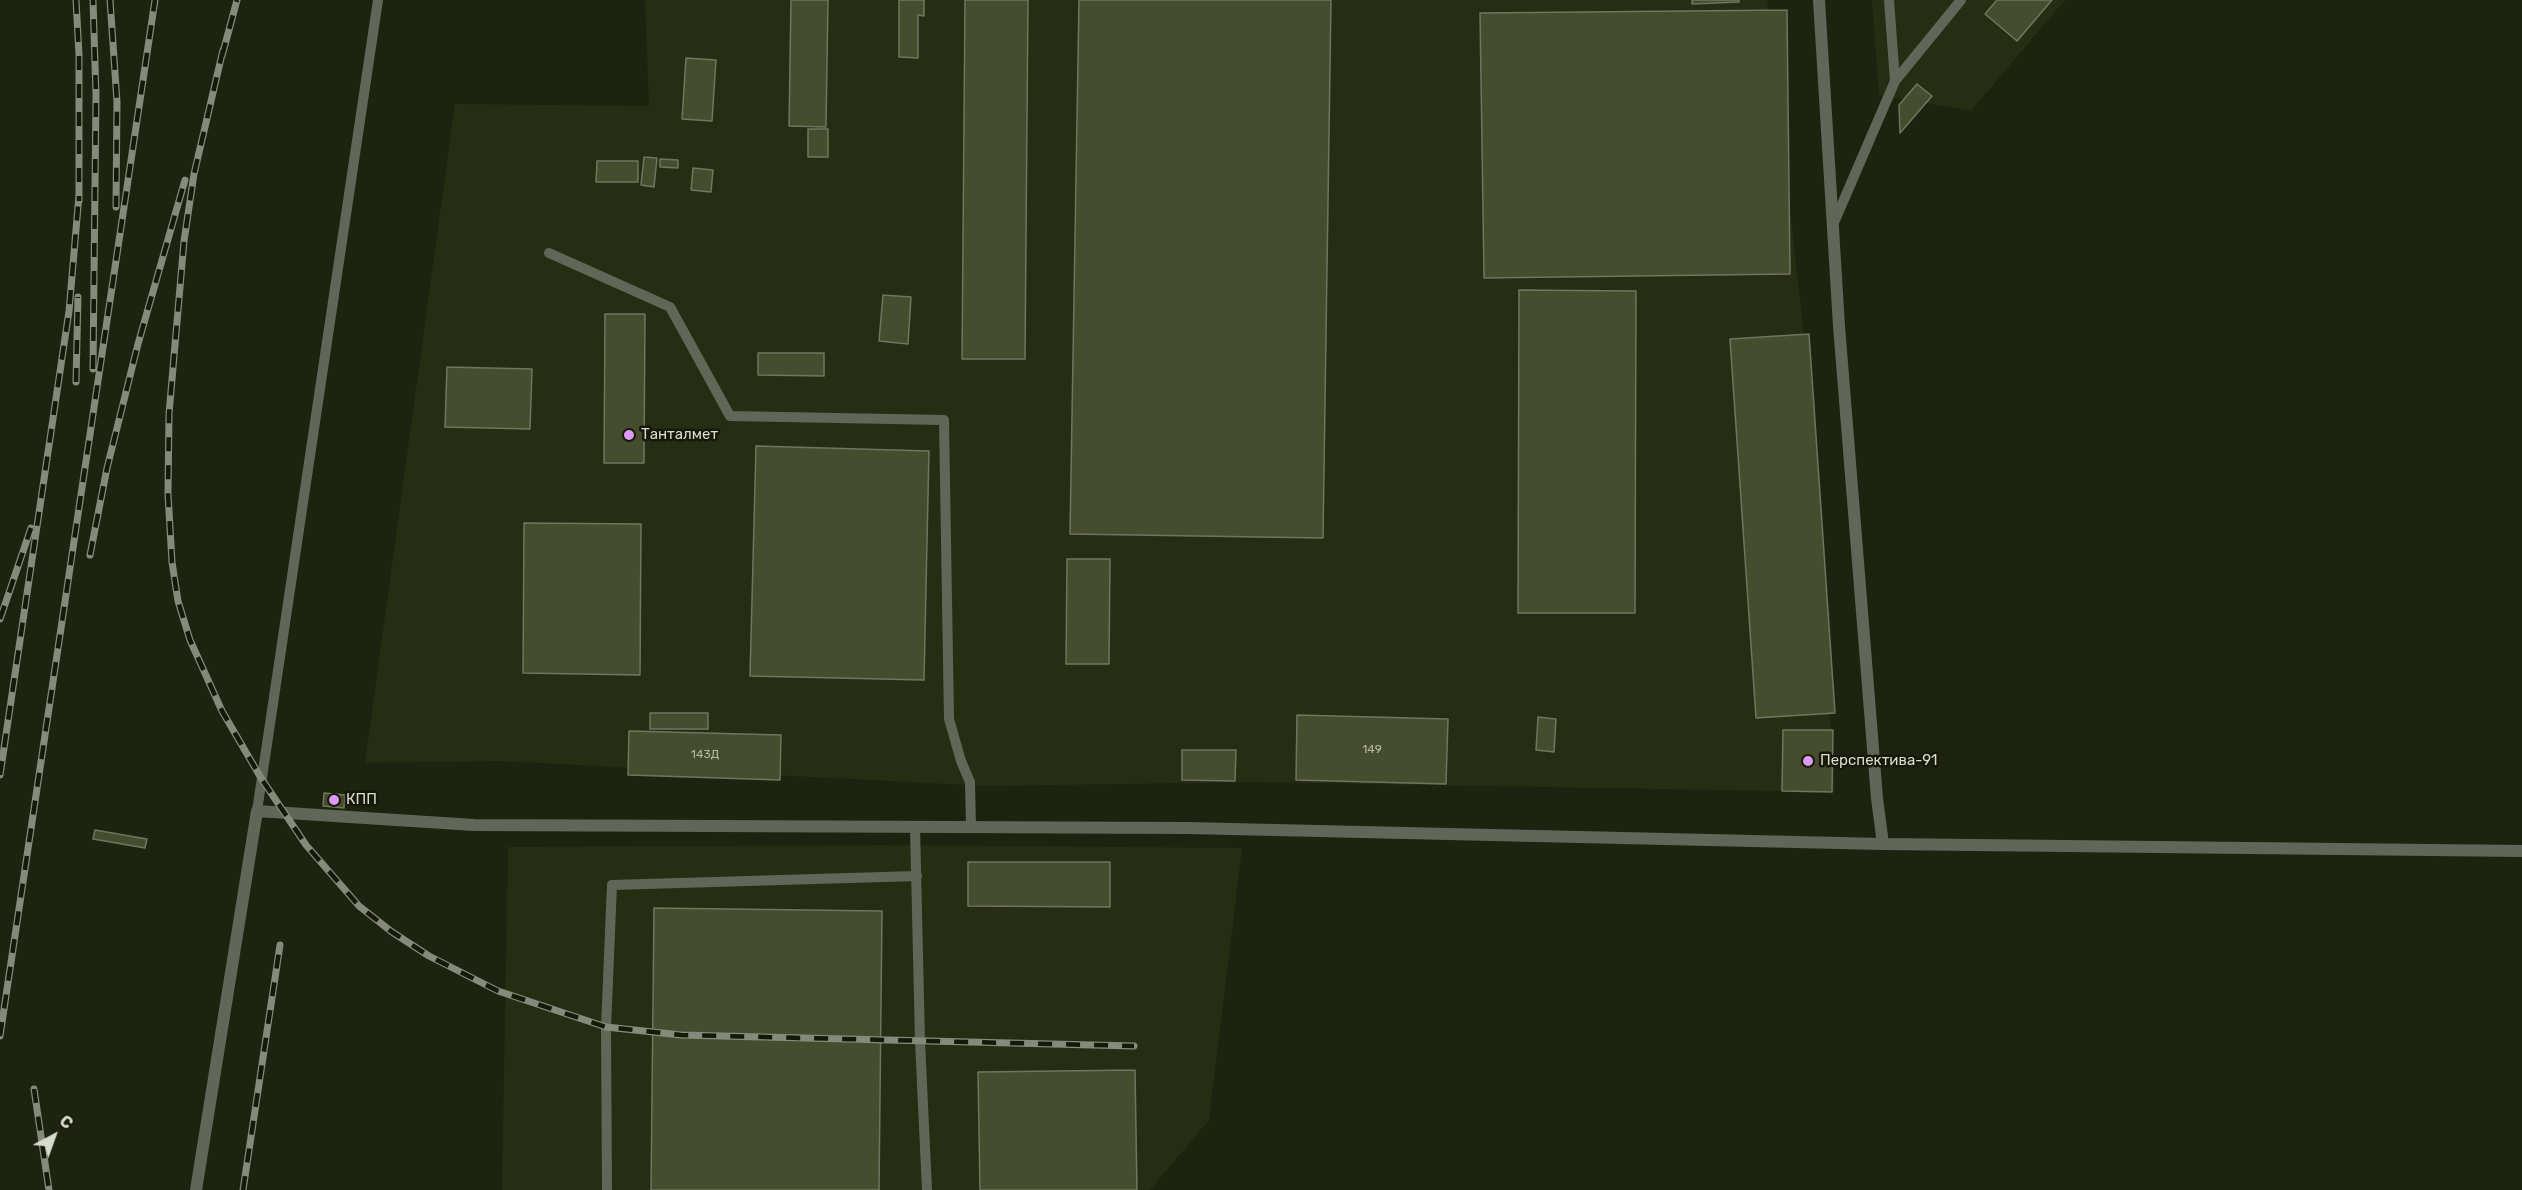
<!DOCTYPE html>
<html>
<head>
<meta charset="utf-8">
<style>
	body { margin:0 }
	#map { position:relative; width:2522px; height:1190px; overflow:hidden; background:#1e2310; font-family:Rubik,sans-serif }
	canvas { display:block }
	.north { position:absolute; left:24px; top:1106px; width:60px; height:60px; -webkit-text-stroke:4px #151907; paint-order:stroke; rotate:41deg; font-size:16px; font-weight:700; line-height:24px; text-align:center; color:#d8dbcf }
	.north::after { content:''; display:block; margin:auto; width:21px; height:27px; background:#d8dbcf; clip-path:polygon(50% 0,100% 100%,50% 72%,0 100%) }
</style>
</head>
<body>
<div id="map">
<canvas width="2522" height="1190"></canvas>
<div class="north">С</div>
</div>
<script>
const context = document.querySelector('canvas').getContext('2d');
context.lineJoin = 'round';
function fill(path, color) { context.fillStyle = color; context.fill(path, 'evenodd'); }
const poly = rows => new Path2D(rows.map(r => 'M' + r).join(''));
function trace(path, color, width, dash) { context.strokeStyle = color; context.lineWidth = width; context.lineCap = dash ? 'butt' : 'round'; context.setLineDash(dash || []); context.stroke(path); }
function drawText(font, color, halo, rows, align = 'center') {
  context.font = font + ' Rubik,sans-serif'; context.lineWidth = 5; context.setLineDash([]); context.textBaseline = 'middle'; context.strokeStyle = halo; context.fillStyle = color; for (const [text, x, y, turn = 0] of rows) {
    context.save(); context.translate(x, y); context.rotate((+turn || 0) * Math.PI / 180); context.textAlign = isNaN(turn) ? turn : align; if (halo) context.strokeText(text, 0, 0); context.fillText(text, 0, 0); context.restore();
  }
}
const built = poly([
	[645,0,1767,0,1803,327,1835,792,1250,782,987,786,500,761,365,763,455,104,649,106],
	[1872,0,2065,0,1971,111,1879,95],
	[886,845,1242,848,1209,1120,1150,1190,502,1190,508,847]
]);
const building = poly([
	[791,0,828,0,826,127,789,126,791,0],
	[899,0,924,0,924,16,918,15,918,58,899,57,899,0],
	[965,0,1028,0,1025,359,962,359,965,0],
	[1079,0,1331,0,1323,538,1070,534,1079,0],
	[1692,0,1739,0,1739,2,1692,4,1692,0],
	[1997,0,2052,0,2017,41,1985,14,1997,0],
	[1787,10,1790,274,1484,278,1480,13,1787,10],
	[686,58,716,60,712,121,682,119,686,58],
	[1917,84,1932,96,1900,133,1899,105,1917,84],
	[808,129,828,129,828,157,808,157,808,129],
	[644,157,657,158,654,187,641,185,644,157],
	[660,159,678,160,678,168,660,167,660,159],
	[597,161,638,161,638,182,596,182,597,161],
	[693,168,713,170,711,192,691,190,693,168],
	[1519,290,1636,291,1635,613,1518,613,1519,290],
	[883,295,911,297,908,344,879,341,883,295],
	[605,314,645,314,644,463,604,463,605,314],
	[1809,334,1835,713,1756,718,1730,339,1809,334],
	[758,353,824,353,824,376,758,375,758,353],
	[447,367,532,369,530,429,445,427,447,367],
	[756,446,929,451,924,680,750,676,756,446],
	[524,523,641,524,640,675,523,673,524,523],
	[1067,559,1110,559,1109,664,1066,664,1067,559],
	[650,713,708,713,708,729,650,729,650,713],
	[1297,715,1448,719,1446,784,1296,780,1297,715],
	[1538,717,1556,719,1554,752,1536,750,1538,717],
	[1783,730,1833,730,1832,792,1782,791,1783,730],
	[629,731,781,735,780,780,628,775,629,731],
	[1182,750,1236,750,1235,781,1182,780,1182,750],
	[324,793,345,795,344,808,323,806,324,793],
	[95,830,147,839,145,848,93,839,95,830],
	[968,862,1110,862,1110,907,968,906,968,862],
	[654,908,882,911,879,1190,651,1190,654,908],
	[1135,1070,1137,1190,980,1190,978,1072,1135,1070]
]);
const lane = poly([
	[1895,81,1961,0],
	[1833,225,1895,81,1889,0],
	[549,253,670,307,730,416,944,420,949,719,961,761,970,782,971,827],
	[257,811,378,0],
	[915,827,920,1041,927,1190],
	[607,1190,606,1027,612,885,917,876]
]);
const street = poly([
	[1819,0,1839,326,1877,798,1883,844,2522,851],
	[196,1190,257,811,474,825,1188,828,1883,844]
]);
const rail = poly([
	[76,0,79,55,79,201],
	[110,0,117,102,116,207],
	[223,50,194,174,184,241,169,414,168,494,172,562,178,601,190,640,222,711,261,778,306,845,359,906,392,932,429,956,498,991,606,1027,681,1035,1134,1046],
	[222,56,237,0],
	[93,369,96,95,93,0],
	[76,382,78,297],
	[90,555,107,468,138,344,185,180],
	[0,619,31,528],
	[0,775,69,311,79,195],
	[0,1036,155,0],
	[34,1089,49,1190],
	[243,1190,280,945]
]);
const markers = [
	[629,435,6,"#dd99f4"],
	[1808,761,6,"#dd99f4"],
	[334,800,6,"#dd99f4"]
];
const numberNames = [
	["149",1372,750],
	["143Д",705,755]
];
const poiNames = [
	["Танталмет",641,435],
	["Перспектива-91",1820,761],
	["КПП",346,800]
];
fill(built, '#272d13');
fill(building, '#464d2f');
trace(building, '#707560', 1.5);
trace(lane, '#626658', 10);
trace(street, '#626658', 12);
trace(rail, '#868a7b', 7);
trace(rail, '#151907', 4.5, [14]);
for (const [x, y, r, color] of markers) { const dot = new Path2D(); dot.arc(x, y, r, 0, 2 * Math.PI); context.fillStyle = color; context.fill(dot); trace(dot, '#151907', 2); }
drawText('12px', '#b4b8a7', null, numberNames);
drawText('15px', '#d8dbcf', '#151907', poiNames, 'left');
</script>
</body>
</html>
